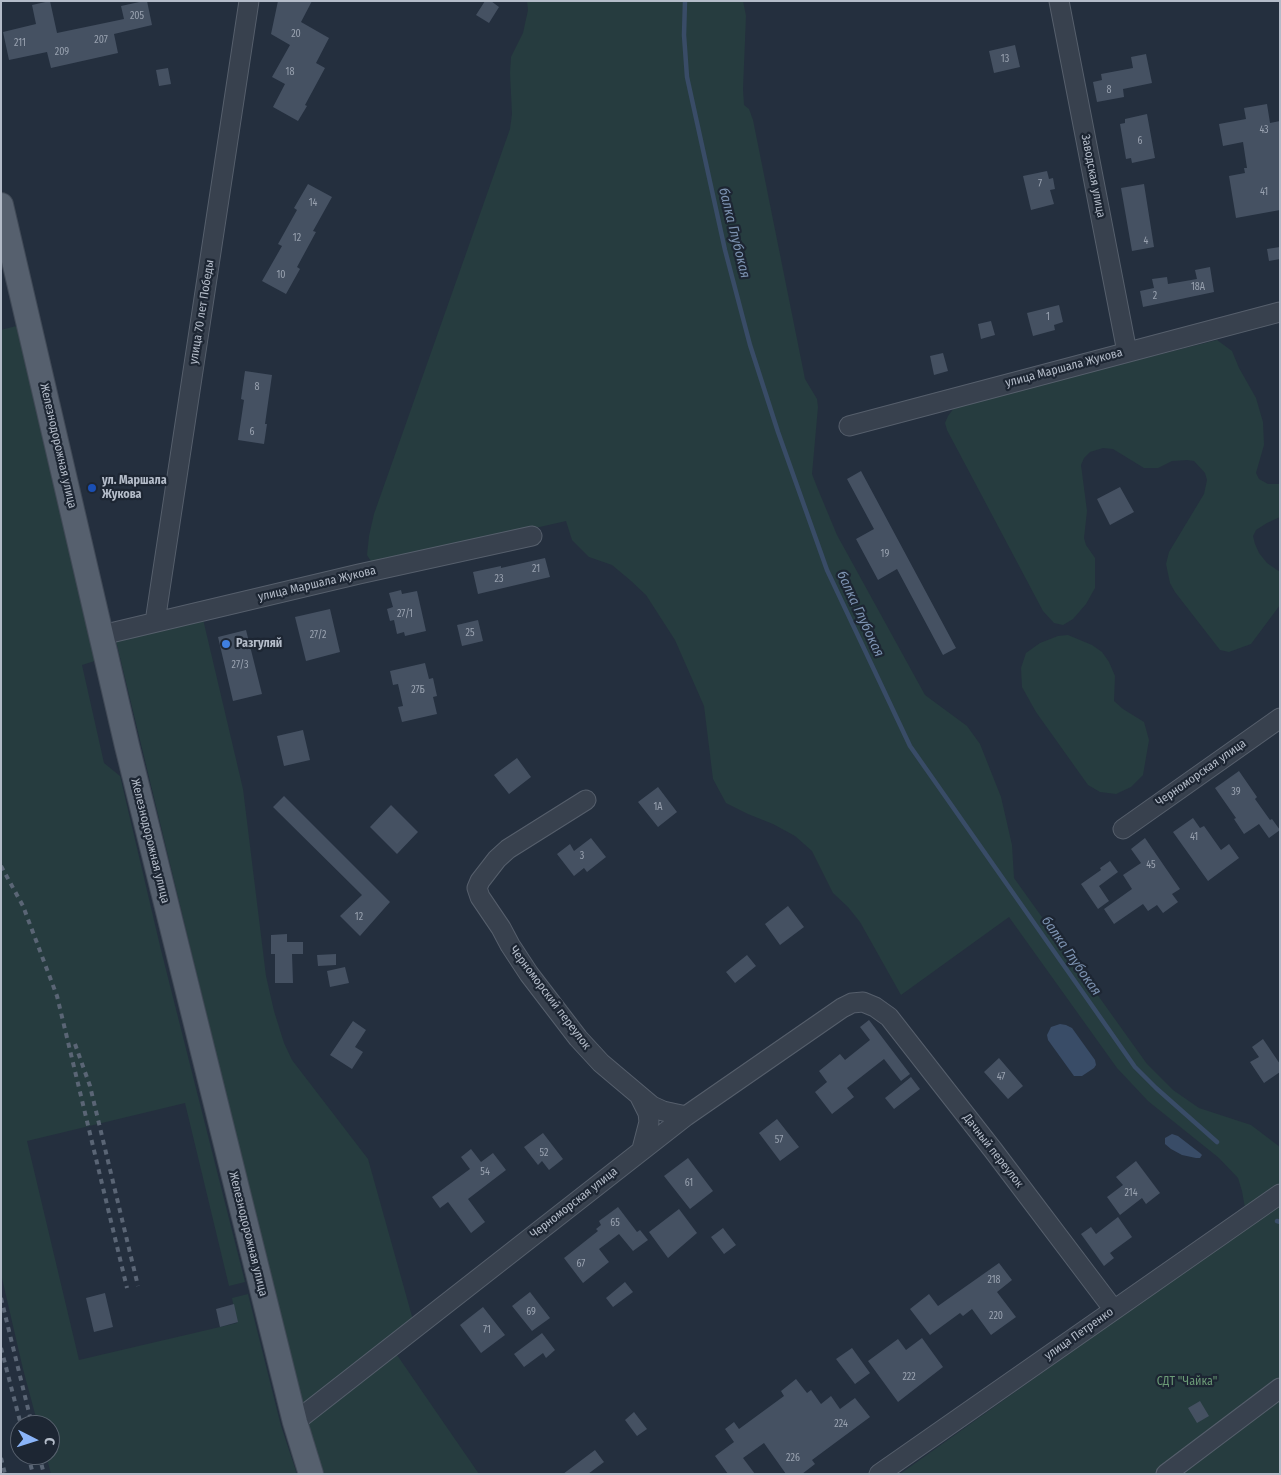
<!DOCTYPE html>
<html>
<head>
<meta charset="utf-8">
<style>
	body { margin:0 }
	#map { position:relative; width:1281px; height:1475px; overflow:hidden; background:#242f3e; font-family:"Fira Sans Condensed",sans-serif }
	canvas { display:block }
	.frame { position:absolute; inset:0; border:2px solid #b4bcc9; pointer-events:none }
	.north { position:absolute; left:10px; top:1415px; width:50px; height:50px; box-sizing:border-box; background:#1d2633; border:1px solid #59626f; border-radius:50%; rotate:95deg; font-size:14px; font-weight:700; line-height:20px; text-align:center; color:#b4bcc9 }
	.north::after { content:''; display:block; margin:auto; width:18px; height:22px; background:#8ab4f8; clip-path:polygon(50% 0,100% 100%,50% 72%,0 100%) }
</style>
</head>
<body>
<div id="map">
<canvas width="1281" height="1475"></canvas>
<div class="frame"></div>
<div class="north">С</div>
</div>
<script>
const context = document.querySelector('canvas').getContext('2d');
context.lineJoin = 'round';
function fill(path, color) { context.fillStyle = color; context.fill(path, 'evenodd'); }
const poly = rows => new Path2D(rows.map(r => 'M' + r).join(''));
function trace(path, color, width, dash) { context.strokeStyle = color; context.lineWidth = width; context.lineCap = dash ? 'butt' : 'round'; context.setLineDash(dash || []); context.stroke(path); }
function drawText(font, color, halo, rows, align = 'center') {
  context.font = font + ' "Fira Sans Condensed",sans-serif'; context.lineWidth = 4.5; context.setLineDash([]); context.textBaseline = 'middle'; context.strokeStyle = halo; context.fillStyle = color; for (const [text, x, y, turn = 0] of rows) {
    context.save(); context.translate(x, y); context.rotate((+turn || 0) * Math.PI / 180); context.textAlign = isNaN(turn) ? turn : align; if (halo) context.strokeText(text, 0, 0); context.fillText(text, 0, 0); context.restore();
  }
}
const green = poly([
	[527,1,743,1,746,16,743,89,744,105,749,109,753,120,805,379,817,399,818,407,812,474,817,487,837,535,925,695,967,726,980,744,1001,797,1012,845,1014,878,1147,1064,1173,1090,1199,1108,1251,1125,1280,1147,1280,1184,1245,1208,1242,1191,1238,1178,1219,1158,1148,1101,1117,1068,1009,917,901,995,860,922,848,907,833,893,812,851,795,836,773,824,748,814,726,803,713,779,704,706,675,640,646,595,630,580,612,565,589,557,572,540,566,521,382,563,372,563,367,555,369,536,374,514,510,129,512,114,510,73,511,57,523,33,528,10],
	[20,325,98,660,82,665,104,763,120,776,161,950,245,1282,229,1286,185,1103,27,1141,79,1360,237,1323,232,1298,248,1294,281,1426,297,1474,51,1474,46,1455,50,1455,50,1425,38,1425,23,1369,1,1274,1,330],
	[1217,340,1232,351,1239,368,1256,398,1263,422,1264,445,1256,473,1259,479,1268,484,1280,484,1280,517,1267,523,1256,530,1253,536,1255,544,1259,553,1267,563,1280,572,1280,605,1251,644,1229,652,1220,650,1175,592,1170,583,1166,564,1169,552,1204,494,1207,480,1205,473,1194,461,1187,460,1172,461,1158,468,1144,468,1113,449,1103,448,1090,452,1084,458,1081,465,1087,511,1084,538,1086,545,1095,558,1095,588,1086,604,1073,619,1063,625,1054,623,1043,611,947,430,945,423,948,416,954,408,962,404],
	[203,619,243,789,266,976,274,1011,284,1043,292,1060,368,1159,413,1320,302,1408,116,641],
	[1068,635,1092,645,1102,652,1109,662,1115,676,1114,701,1123,709,1144,722,1149,740,1143,775,1131,787,1116,794,1100,792,1088,785,1036,712,1022,687,1021,668,1026,653,1040,643,1058,636],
	[1280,1204,1280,1474,900,1474,1227,1241],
	[397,1355,479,1474,322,1474,307,1425]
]);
const water = poly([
	[1060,1024,1066,1025,1072,1028,1095,1060,1096,1065,1094,1068,1082,1076,1074,1076,1048,1040,1047,1035,1051,1027],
	[1172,1134,1178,1136,1200,1153,1202,1155,1200,1158,1196,1158,1182,1155,1171,1149,1165,1144,1165,1138]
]);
const stream = poly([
	[685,1,684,35,687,77,725,250,750,345,778,432,827,570,910,746,1135,1067,1156,1088,1217,1142],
	[1277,1221,1280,1222]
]);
const building = poly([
	[50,1,57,33,124,19,121,6,144,1,147,1,152,25,114,34,118,53,51,68,47,52,9,60,3,32,36,24,32,5],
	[278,1,312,1,301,22,329,38,316,63,325,68,305,105,307,106,298,121,273,107,285,84,272,77,290,45,271,34],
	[485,1,491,1,499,7,489,23,476,15],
	[1015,45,1020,67,994,73,989,51],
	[1146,54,1152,83,1123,89,1124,97,1097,102,1093,82,1102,80,1101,74,1133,68,1131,57],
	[168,68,171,84,159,86,156,70],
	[1267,104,1270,123,1280,121,1280,210,1236,218,1229,176,1245,173,1244,168,1247,168,1243,142,1223,146,1219,124,1246,119,1244,108],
	[1147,114,1155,158,1132,163,1131,158,1126,159,1120,124,1125,123,1125,119],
	[1047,171,1049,179,1053,178,1055,189,1050,190,1054,204,1031,210,1023,176],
	[308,184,332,197,313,231,316,232,297,267,300,269,286,294,262,281,282,246,278,244,297,210,294,208],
	[1144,184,1154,247,1132,251,1121,188],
	[1280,247,1280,259,1269,261,1267,249],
	[1210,267,1214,292,1143,307,1140,291,1154,288,1152,279,1167,277,1168,284,1197,279,1195,270],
	[1059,305,1063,322,1054,325,1055,330,1033,336,1027,313],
	[991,321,995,335,981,339,978,324],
	[943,353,948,371,934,375,930,356],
	[245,371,272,375,265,424,267,424,264,444,238,440,244,400,241,399],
	[861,471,956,648,943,655,897,569,878,580,856,539,874,529,847,479],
	[1120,487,1134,512,1110,525,1097,499],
	[545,558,550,577,478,594,473,572,501,566,501,568],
	[401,590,402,594,417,591,426,631,405,636,404,632,397,634,394,620,390,621,387,609,393,607,389,593],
	[330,609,340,652,306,661,295,617],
	[478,620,483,641,462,646,457,625],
	[246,630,262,694,233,701,218,637],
	[425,663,429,679,433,678,437,696,433,697,437,714,402,722,398,707,403,706,398,684,393,685,390,671],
	[303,730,310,760,284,766,277,736],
	[517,758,531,777,509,794,494,775],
	[1239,771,1257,797,1255,799,1270,820,1272,819,1280,830,1269,838,1259,824,1244,834,1234,819,1236,818,1215,788],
	[658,787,677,812,658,827,638,802],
	[284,796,390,902,360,936,340,916,362,895,273,807],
	[391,805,418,832,397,854,370,827],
	[1193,818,1200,828,1204,826,1221,850,1229,844,1239,858,1208,881,1173,832],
	[591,838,606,857,587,872,584,868,574,876,557,854,570,844,574,851],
	[1145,838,1180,889,1172,894,1178,902,1163,913,1157,905,1148,911,1143,904,1114,924,1104,909,1132,889,1123,875,1141,863,1131,849],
	[1110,861,1118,872,1099,886,1109,901,1098,909,1081,884,1101,870,1100,868],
	[788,906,804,927,780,945,765,924],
	[287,934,287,942,303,942,303,954,292,954,293,983,275,983,275,954,271,954,271,935],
	[336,954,336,965,318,966,317,955],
	[747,955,756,966,735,983,726,972],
	[345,967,349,983,330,987,327,971],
	[869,1020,910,1074,901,1081,884,1059,847,1088,854,1097,832,1114,815,1092,827,1082,819,1071,840,1054,845,1060,870,1040,860,1027],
	[353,1021,366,1030,355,1047,363,1052,352,1069,330,1055],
	[1263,1039,1280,1064,1280,1072,1264,1083,1250,1062,1259,1057,1252,1047],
	[999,1058,1023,1086,1008,1099,984,1072],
	[911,1077,920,1089,894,1109,885,1098],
	[777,1119,799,1147,780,1161,759,1133],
	[543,1133,563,1159,549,1170,542,1161,538,1165,524,1147],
	[471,1149,481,1162,493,1153,506,1170,468,1199,485,1222,471,1233,448,1202,440,1208,432,1197,470,1169,461,1157],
	[688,1158,713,1191,690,1209,664,1176],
	[1136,1161,1160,1193,1146,1204,1142,1198,1120,1215,1107,1197,1123,1185,1116,1177],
	[618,1207,637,1232,640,1230,648,1240,633,1251,619,1234,599,1249,609,1262,583,1283,564,1258,598,1231,596,1229,601,1225,599,1221],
	[679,1209,697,1233,668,1258,649,1232],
	[1118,1217,1132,1237,1110,1253,1114,1258,1104,1266,1081,1234,1091,1227,1096,1234],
	[723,1228,736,1245,724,1254,711,1237],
	[999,1263,1012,1280,997,1292,1016,1317,991,1335,972,1309,963,1316,960,1313,930,1335,910,1309,929,1294,938,1306],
	[625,1282,633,1292,613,1307,606,1298],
	[530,1292,550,1318,532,1331,512,1306],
	[105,1293,113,1327,94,1332,86,1298],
	[234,1304,238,1322,220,1327,216,1309],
	[483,1307,505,1335,481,1353,460,1325],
	[542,1333,555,1350,546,1358,543,1353,524,1367,514,1354],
	[922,1338,943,1367,898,1402,868,1361,898,1339,906,1350],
	[852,1348,870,1373,855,1384,836,1359],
	[796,1379,807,1393,811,1390,821,1404,831,1396,840,1409,855,1398,870,1417,812,1460,815,1464,802,1474,786,1474,764,1443,743,1458,755,1474,728,1474,715,1456,734,1442,725,1429,734,1422,739,1429,784,1396,781,1391],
	[1200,1401,1209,1416,1197,1423,1188,1408],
	[634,1412,647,1429,637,1436,625,1420],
	[595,1450,604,1462,588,1474,563,1474]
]);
const minor = poly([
	[1059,1,1127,352],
	[849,426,1280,312],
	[155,622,249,1],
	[102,635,359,574,532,536],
	[586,800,508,849,497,859,480,881,477,888,480,897,501,928,510,945,529,974,578,1038,601,1063,652,1106,663,1111,686,1116],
	[1123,829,1280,718],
	[640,1097,648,1113,649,1122,642,1149],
	[295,1422,686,1116,842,1008,852,1003,863,1002,875,1007,889,1017,993,1150,1114,1310],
	[879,1474,1280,1194],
	[1166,1474,1280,1388]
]);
const major = poly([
	[1,205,127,746,295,1422,311,1474]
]);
const rail = poly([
	[1,866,23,906,57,996,127,1288],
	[75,1044,90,1086,138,1286],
	[1,1298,32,1425],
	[1,1348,21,1425],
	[28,1455,33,1474],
	[39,1455,44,1474],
	[1,1458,5,1474]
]);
const markers = [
	[92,488,5,"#1a4fb4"],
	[226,644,5,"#3f7fe0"]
];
const numberNames = [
	["205",137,16],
	["20",296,34],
	["207",101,40],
	["211",20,43],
	["209",62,52],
	["13",1005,59],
	["18",290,72],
	["8",1109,90],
	["43",1264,130],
	["6",1140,141],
	["7",1040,184],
	["41",1264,192],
	["14",313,203],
	["12",297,238],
	["4",1146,241],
	["10",281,275],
	["18А",1198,287],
	["2",1155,296],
	["1",1048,317],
	["8",257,387],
	["6",252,432],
	["19",885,554],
	["21",536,569],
	["23",499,579],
	["27/1",405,614],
	["25",470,633],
	["27/2",318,635],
	["27/3",240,665],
	["27Б",418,690],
	["39",1236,792],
	["1А",658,807],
	["41",1194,837],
	["3",582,856],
	["45",1151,865],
	["12",359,917],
	["47",1001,1077],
	["57",779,1140],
	["52",544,1153],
	["54",485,1172],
	["61",689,1183],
	["214",1131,1193],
	["65",615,1223],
	["67",581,1264],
	["218",994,1280],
	["69",531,1312],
	["220",996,1316],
	["71",487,1330],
	["222",909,1377],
	["224",841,1424],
	["226",793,1458]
];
const streetNames = [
	["Заводская улица",1093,176,79],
	["улица 70 лет Победы",202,312,-81],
	["улица Маршала Жукова",1064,368,-15],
	["Железнодорожная улица",58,446,77],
	["улица Маршала Жукова",317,584,-13],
	["Черноморская улица",1201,773,-35],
	["Железнодорожная улица",150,841,76],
	["Черноморский переулок",550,998,53],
	["Дачный переулок",993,1151,52],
	["Черноморская улица",574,1203,-38],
	["Железнодорожная улица",248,1234,76],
	["улица Петренко",1079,1334,-35]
];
const poiNames = [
	["ул. Маршала",102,481],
	["Жукова",102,495],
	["Разгуляй",236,644]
];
const parkNames = [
	["СДТ \"Чайка\"",1187,1382]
];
const waterNames = [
	["балка Глубокая",734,233,76],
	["балка Глубокая",860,614,65],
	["балка Глубокая",1071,956,55]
];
fill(green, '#263c3f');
fill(water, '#394c67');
trace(stream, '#394c67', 4.5);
fill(building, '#455162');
trace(minor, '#565f6c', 21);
trace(major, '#414a57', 26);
trace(minor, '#38414e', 19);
trace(major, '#56606e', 24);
trace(rail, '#5a6575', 4, [5, 5]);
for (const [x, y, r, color] of markers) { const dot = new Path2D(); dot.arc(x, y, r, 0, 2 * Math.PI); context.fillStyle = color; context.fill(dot); trace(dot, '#1d2633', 2); }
drawText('10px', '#98a1af', null, numberNames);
drawText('12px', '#b4bcc9', '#1d2633', streetNames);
drawText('bold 12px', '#b4bcc9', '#1d2633', poiNames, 'left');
drawText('12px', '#6b9a76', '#1d2633', parkNames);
drawText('italic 14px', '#7c92b1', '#1d2633', waterNames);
</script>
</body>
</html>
